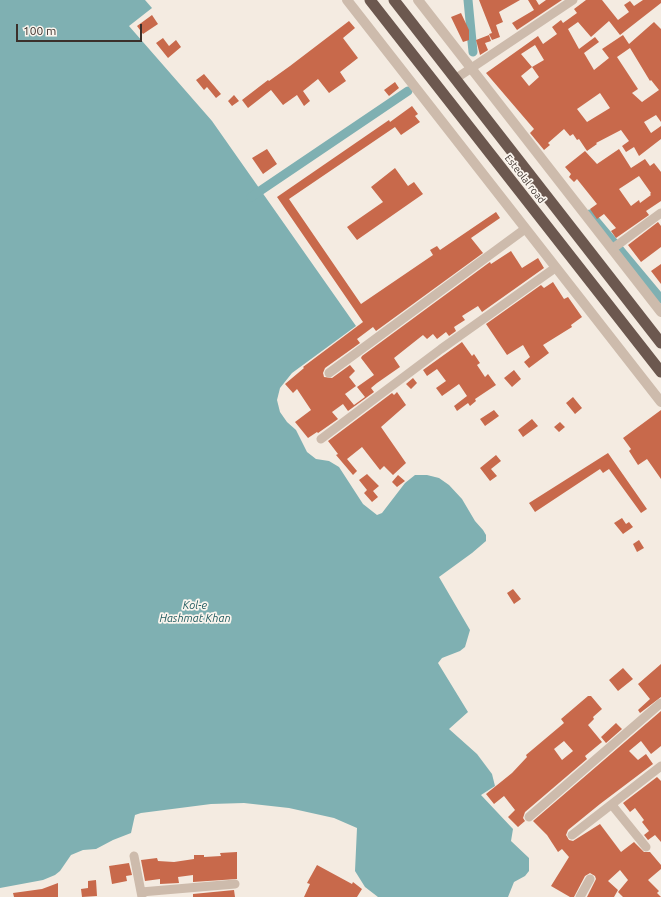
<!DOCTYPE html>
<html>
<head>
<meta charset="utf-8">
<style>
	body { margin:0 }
	#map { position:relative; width:661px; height:897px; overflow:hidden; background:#f4ebe1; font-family:Ubuntu,sans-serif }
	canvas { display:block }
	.scale { position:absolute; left:16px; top:24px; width:126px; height:18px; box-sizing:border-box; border:2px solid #3b302b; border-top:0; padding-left:5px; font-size:12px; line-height:14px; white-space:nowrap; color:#3b302b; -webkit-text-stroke:3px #fbf5ee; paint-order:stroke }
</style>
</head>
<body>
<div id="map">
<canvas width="661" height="897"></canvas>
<div class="scale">100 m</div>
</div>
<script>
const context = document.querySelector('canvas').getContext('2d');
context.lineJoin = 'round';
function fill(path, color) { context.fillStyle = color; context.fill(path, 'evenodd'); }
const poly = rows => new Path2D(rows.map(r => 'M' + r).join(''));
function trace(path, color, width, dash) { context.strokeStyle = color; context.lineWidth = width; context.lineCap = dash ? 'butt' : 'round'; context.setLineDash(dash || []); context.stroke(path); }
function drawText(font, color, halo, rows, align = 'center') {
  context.font = font + ' Ubuntu,sans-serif'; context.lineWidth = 3.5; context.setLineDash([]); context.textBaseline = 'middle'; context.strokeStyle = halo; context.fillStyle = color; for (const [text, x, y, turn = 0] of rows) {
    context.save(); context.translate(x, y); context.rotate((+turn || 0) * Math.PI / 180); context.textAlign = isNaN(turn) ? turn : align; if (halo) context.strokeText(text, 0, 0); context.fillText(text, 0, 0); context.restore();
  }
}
const water = poly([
	[0,0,145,0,152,8,129,26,212,121,356,326,292,373,280,388,277,400,280,412,287,422,296,430,307,452,316,459,329,461,339,467,363,504,377,515,382,513,405,483,415,475,427,475,439,478,449,485,462,499,475,521,483,530,486,535,486,541,472,553,439,577,470,630,465,647,460,651,442,658,438,663,468,712,449,729,477,754,492,774,495,786,481,795,513,829,511,841,529,858,529,871,525,876,514,882,508,897,378,897,365,887,355,871,357,828,334,818,289,808,244,803,211,804,141,813,135,815,131,833,113,840,96,849,83,850,71,855,60,871,55,875,43,880,0,888]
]);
const canal = poly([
	[468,0,473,52],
	[251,197,408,91],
	[590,214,661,299]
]);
const building = poly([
	[479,0,520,0,499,12,503,22,496,25,500,37,492,40,489,34,492,33],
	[528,0,536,0,539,5,546,0,562,0,517,30,512,23,534,10],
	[586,0,602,0,618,20,629,12,624,5,630,1,634,6,643,0,661,0,661,3,620,35,609,21,591,37,578,22,568,29,579,49,595,37,599,42,584,53,594,70,609,58,602,49,623,35,629,44,654,22,661,29,661,122,656,115,644,122,651,133,661,126,661,139,639,156,634,147,626,152,622,146,629,141,621,130,596,143,597,144,587,151,579,139,577,140,573,134,570,136,564,129,548,143,550,145,544,150,530,133,534,129,486,73,538,36,543,44,557,34,552,27,561,20,563,23,577,13,574,9],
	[535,45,544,60,532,67,539,77,529,86,521,76,532,67,521,54],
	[630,48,650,81,651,80,659,90,642,102,632,93,638,89,617,57],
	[600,93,610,108,587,122,577,109],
	[461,13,469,30,469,40,463,42,451,17],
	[152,15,158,24,143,34,137,26],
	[349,21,355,28,343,38,358,58,340,72,346,81,329,93,318,79,303,91,310,101,304,106,297,95,283,105,271,90,248,108,242,100,268,80,269,81,290,66],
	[489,35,491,41,485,43,488,50,480,55,476,40],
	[163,38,169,46,176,40,181,47,168,58,156,43],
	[204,74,221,94,216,98,207,87,204,90,196,80],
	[395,82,399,88,389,96,384,90],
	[234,95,239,101,232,106,228,101],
	[412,106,418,114,415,116,420,122,401,135,395,127,289,199,361,304,433,255,430,250,437,246,440,250,496,212,500,218,471,238,483,253,376,331,373,327,357,339,360,343,325,368,323,373,324,377,332,378,350,365,355,371,349,377,356,386,345,394,354,405,365,397,357,387,374,375,361,358,362,356,490,262,491,264,511,251,522,268,538,258,544,268,482,312,478,306,462,316,465,320,454,327,456,331,449,336,446,332,437,339,433,334,427,339,423,335,394,358,400,367,377,383,371,388,374,392,348,411,343,404,332,412,338,419,318,433,317,432,308,438,295,422,311,410,297,389,293,393,285,384,304,368,303,367,363,322,277,197,389,120,390,122],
	[267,149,277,164,263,174,252,158],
	[619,149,631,168,645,159,650,166,654,163,661,172,661,201,646,211,649,215,616,238,611,231,616,228,604,214,597,219,590,209,597,204,577,179,574,182,569,177,571,174,565,167,585,151,597,164],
	[639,176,651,193,650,194,651,195,640,203,639,200,631,206,619,189],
	[395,168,408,186,414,182,423,194,357,240,347,227,383,202,371,187],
	[658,222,661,226,661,247,641,262,628,245],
	[661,264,661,284,651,271],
	[553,282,564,299,568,297,582,317,571,325,572,327,543,345,549,353,529,368,524,362,530,357,523,345,507,355,486,324,541,285,544,288],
	[462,342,472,356,474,354,480,363,477,365,485,377,488,374,496,385,475,399,476,401,470,406,468,403,457,411,454,406,467,396,459,384,442,396,436,388,446,381,437,369,427,376,423,370],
	[514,370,521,379,512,387,504,378],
	[413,378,417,383,411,389,406,384],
	[397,392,406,405,381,427,406,463,393,475,384,466,380,470,362,447,347,459,357,471,353,475,336,455,338,454,328,441,392,393,394,395],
	[573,397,582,408,575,414,566,403],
	[494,410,499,416,485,426,480,419],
	[661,410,661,479,647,459,638,465,629,451,631,449,623,438],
	[532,419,538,426,523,437,518,430],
	[560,422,565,427,559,432,554,427],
	[608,453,647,509,641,513,609,469,603,473,600,469,535,512,529,503],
	[496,455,501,461,491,469,497,476,490,481,480,468],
	[367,474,379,486,373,491,378,497,372,502,364,493,367,490,359,480],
	[398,475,405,481,397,487,392,482],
	[622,518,626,524,629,522,633,527,623,534,614,523],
	[639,540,644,548,637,552,633,544],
	[513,589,521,599,514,604,507,593],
	[661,664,661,697,640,713,638,710,650,699,638,684],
	[623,668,633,679,618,691,609,680],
	[588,696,591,696,602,709,593,717,594,719,588,725,602,742,585,756,587,759,525,812,523,818,525,821,518,827,508,817,515,810,504,796,494,804,486,794,512,773,527,757,526,755,564,723,561,719],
	[564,741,573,751,562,760,554,749],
	[661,711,661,746,651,754,641,741,629,751,638,760,646,754,653,764,600,804,568,830,566,835,569,840,573,841,600,824,621,852,634,842,644,852,650,852,661,865,661,869,648,880,659,891,657,893,661,897,623,897,618,892,628,880,620,870,608,881,618,890,614,897,587,897,596,879,595,876,590,873,585,876,574,897,570,897,551,886,569,857,562,849,558,852,547,835,533,821],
	[616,723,622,729,606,743,601,737],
	[657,777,661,781,661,842,655,835,648,840,644,835,649,831,642,822,644,820,635,808,630,812,623,803],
	[237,852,237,879,193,882,193,875,178,877,179,883,160,884,160,879,145,881,141,860,157,858,158,861,174,862,194,859,194,855,204,855,204,857,221,856,220,853],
	[129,863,132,875,126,876,127,881,112,884,109,866],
	[317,865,352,884,353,882,362,889,357,897,304,897,310,884,307,883],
	[96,880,97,896,82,897,81,889,88,888,88,881],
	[58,883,58,897,14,897,13,893,42,889],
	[234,890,235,897,193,897,193,894]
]);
const minor = poly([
	[455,79,573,0],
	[612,249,661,213],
	[329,373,525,229],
	[321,439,441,349,555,268],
	[612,805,646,847],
	[529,817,661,703],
	[572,835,661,766],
	[134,856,142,897],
	[141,892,235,884],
	[580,897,590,879]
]);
const tertiary = poly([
	[347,0,661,402],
	[418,0,661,312]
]);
const trunk = poly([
	[370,0,661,372],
	[394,0,661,343]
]);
const streetNames = [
	["Esteolal road",525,179,52]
];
const waterNames = [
	["Kol-e",195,605],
	["Hashmat Khan",195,618]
];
fill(water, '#7fb0b2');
trace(canal, '#7fb0b2', 9);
fill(building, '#c8694b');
trace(minor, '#cdbbac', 9);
trace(tertiary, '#cdbbac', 10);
trace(trunk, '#6c584f', 11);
drawText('10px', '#3b302b', '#fbf5ee', streetNames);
drawText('italic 11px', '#1f5a5e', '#fbf5ee', waterNames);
</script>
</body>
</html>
